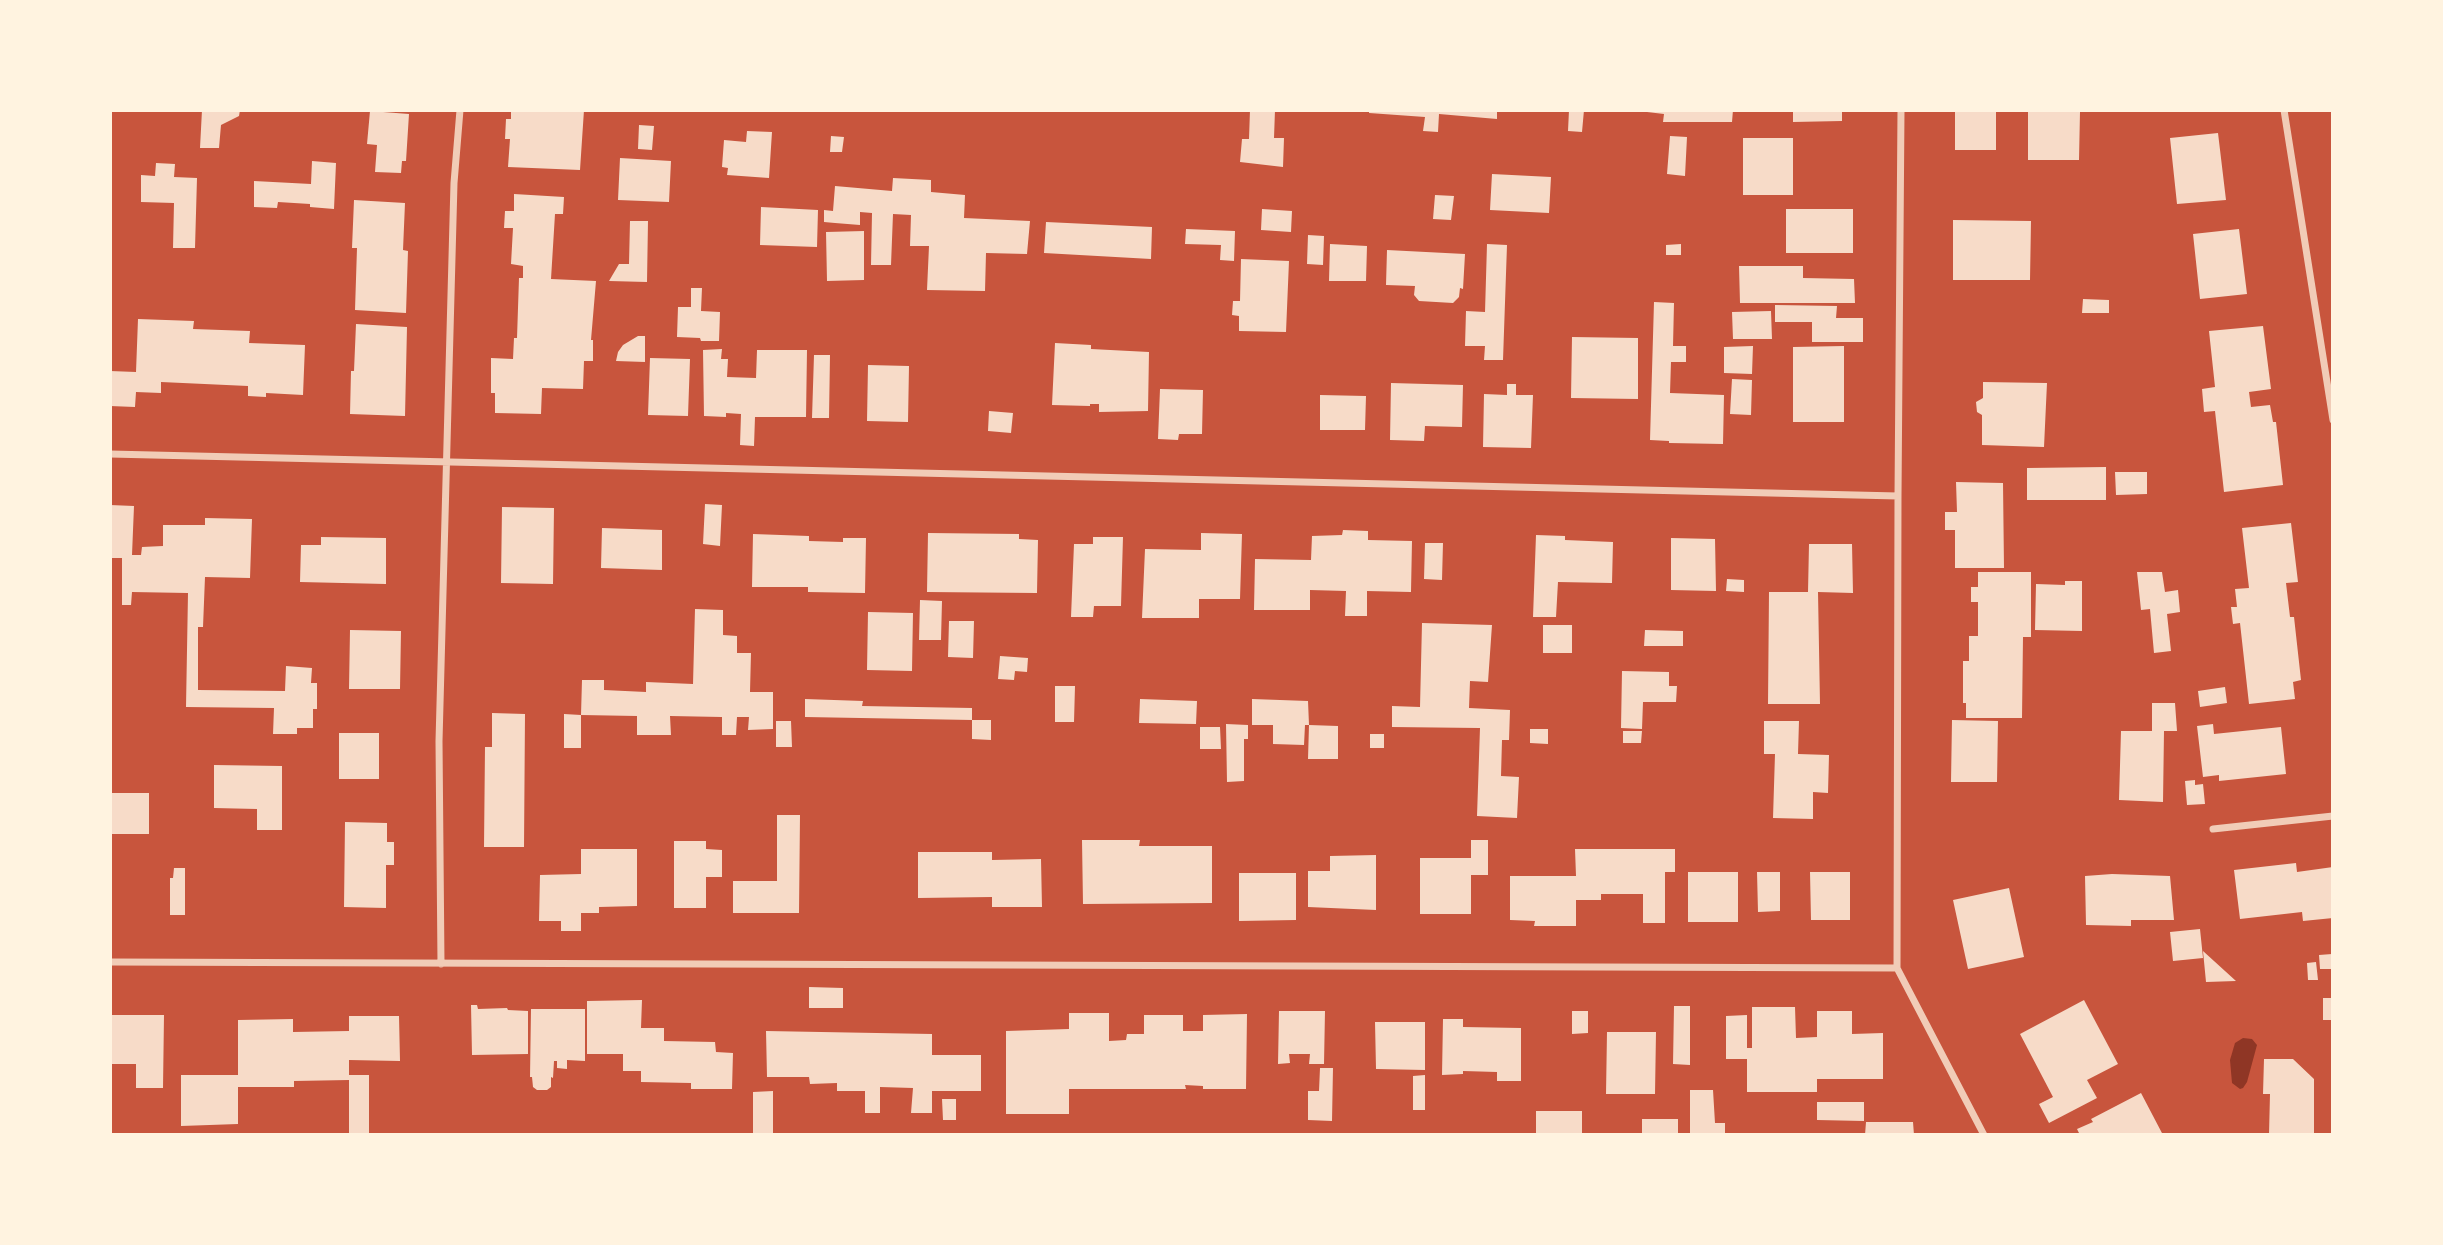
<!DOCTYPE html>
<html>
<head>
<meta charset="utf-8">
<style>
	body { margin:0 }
	#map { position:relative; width:2443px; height:1245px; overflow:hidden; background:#c8553d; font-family:"Open Sans",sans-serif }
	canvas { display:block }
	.frame { position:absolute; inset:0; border:112px solid #fff3e0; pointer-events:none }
</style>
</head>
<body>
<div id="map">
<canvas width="2443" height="1245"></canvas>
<div class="frame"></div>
</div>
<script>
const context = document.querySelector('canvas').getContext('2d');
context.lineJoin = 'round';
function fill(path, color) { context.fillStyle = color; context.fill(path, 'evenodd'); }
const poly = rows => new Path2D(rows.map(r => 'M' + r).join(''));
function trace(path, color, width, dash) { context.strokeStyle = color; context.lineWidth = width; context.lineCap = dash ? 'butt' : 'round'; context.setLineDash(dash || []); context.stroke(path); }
const water = poly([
	[2243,1038,2252,1039,2257,1045,2247,1082,2243,1088,2240,1089,2232,1083,2230,1060,2235,1043]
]);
const building = poly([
	[202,110,240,110,239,116,221,125,219,148,200,148],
	[511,110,584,110,580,170,508,167,510,139,505,139,506,119,511,119],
	[1250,110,1275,110,1274,138,1284,138,1283,167,1240,162,1242,139,1249,139],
	[1369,110,1497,110,1497,119,1439,114,1438,132,1423,131,1425,117,1369,113],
	[1569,110,1584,110,1582,132,1568,131],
	[1647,110,1733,110,1732,122,1663,122,1664,114,1647,112],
	[1793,110,1842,110,1842,121,1793,122],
	[1955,110,1996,110,1996,150,1955,150],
	[370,111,409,114,406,161,402,161,401,173,375,172,377,145,367,144],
	[2028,112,2080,112,2079,160,2028,160],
	[639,125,654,126,652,150,638,149],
	[747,131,772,132,769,178,727,175,728,168,722,167,724,140,746,142],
	[2218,133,2226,200,2177,204,2170,138],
	[831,136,844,137,842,152,830,152],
	[1670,136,1687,137,1685,176,1667,174],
	[1743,138,1793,138,1793,195,1743,195],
	[620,158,671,161,669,202,618,200],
	[312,161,336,163,334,209,310,207,310,204,278,202,277,208,254,207,254,181,311,184],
	[156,163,175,164,174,177,197,178,195,248,173,248,174,203,141,202,141,175,155,176],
	[1492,174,1551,177,1549,213,1490,210],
	[893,178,931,180,931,192,965,195,964,218,1030,221,1027,254,986,253,985,291,927,290,929,246,910,246,911,215,893,214,891,265,871,265,872,213,860,212,860,225,835,223,824,222,824,210,833,211,835,186,892,191],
	[514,194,564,197,563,214,555,214,551,279,596,281,591,340,593,340,593,361,584,361,583,389,542,388,541,414,495,413,495,393,491,393,491,358,513,359,514,338,517,338,519,278,523,278,523,266,511,264,513,228,504,228,505,211,514,211],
	[1435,195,1454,196,1451,220,1433,219],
	[354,200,405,203,403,250,408,251,406,313,355,310,357,248,352,248],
	[761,207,818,210,817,247,760,245],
	[1262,209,1292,211,1291,232,1261,230],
	[1786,209,1853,209,1853,253,1786,253],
	[1953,220,2031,221,2030,280,1953,280],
	[630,221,648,221,647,282,609,281,619,264,629,264],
	[1046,222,1152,227,1151,259,1044,253],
	[1186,229,1235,231,1234,261,1220,260,1221,245,1185,244],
	[2239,229,2247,294,2200,299,2193,234],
	[864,231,864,280,827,281,826,232],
	[1308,235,1324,236,1323,265,1307,264],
	[1330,244,1367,246,1366,281,1329,281],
	[1487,244,1507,245,1503,360,1484,360,1485,346,1465,346,1466,311,1485,312],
	[1681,244,1681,255,1666,255,1666,245],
	[1387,250,1465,254,1463,289,1460,288,1459,297,1453,303,1419,301,1414,295,1415,286,1386,285],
	[1241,259,1289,261,1286,332,1239,331,1239,316,1232,315,1233,301,1240,301],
	[1739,266,1803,266,1803,278,1854,279,1855,303,1740,303],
	[691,288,702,288,701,311,720,312,719,341,701,341,700,338,677,337,678,307,691,307],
	[2083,299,2109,300,2109,313,2082,313],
	[1654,302,1674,303,1673,346,1686,346,1686,362,1671,362,1670,393,1724,395,1723,444,1669,443,1669,441,1650,440],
	[1775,305,1837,306,1836,318,1863,318,1863,342,1812,342,1812,322,1775,322],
	[1771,311,1772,339,1733,339,1732,312],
	[138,319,194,321,193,329,250,331,249,343,305,345,303,395,266,393,266,397,248,396,248,386,161,382,161,393,136,392,135,407,110,406,110,371,136,372],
	[356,324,407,327,405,416,350,414,351,371,354,371],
	[2263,326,2271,389,2249,392,2251,407,2270,405,2273,422,2276,422,2283,485,2224,492,2215,411,2204,412,2202,389,2215,387,2209,331],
	[638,336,645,336,645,362,616,361,618,352,623,345],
	[1572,337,1638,338,1638,399,1571,398],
	[1055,343,1091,345,1091,349,1149,352,1148,411,1099,412,1099,404,1090,404,1090,406,1052,405],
	[1753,346,1752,374,1724,373,1724,347],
	[1844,346,1844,422,1793,422,1793,347],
	[722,349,721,359,728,359,727,377,756,378,757,350,807,350,806,417,755,417,754,446,740,445,741,414,726,413,726,417,704,416,703,350],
	[814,355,830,355,829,418,812,418],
	[650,358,690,359,688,416,648,415],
	[868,365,909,366,908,422,867,421],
	[1732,379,1752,380,1751,415,1730,414],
	[1983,382,2047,383,2044,447,1982,445,1982,415,1977,412,1976,402,1983,398],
	[1391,383,1463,385,1462,427,1425,426,1424,441,1390,440],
	[1507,384,1516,384,1516,395,1533,395,1531,448,1483,447,1484,394,1507,395],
	[1160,389,1203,390,1202,434,1179,434,1178,440,1158,439],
	[1320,395,1366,396,1365,430,1320,430],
	[989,411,1013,413,1011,433,988,431],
	[2106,467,2106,500,2027,500,2027,468],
	[2115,472,2147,472,2147,494,2116,495],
	[1956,482,2003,483,2004,568,1955,568,1955,530,1945,530,1945,512,1957,512],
	[705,504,722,505,720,546,703,544],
	[110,505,134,506,132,555,141,555,142,547,163,546,163,525,205,525,205,518,252,519,250,578,205,577,203,627,198,627,198,690,285,691,286,666,312,668,311,683,317,683,317,709,313,709,313,728,297,728,297,734,273,734,274,708,186,707,188,593,132,592,131,605,122,605,122,558,110,558],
	[502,507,554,508,553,584,501,583],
	[2291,523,2298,582,2286,583,2290,617,2294,617,2301,680,2293,682,2295,699,2249,704,2240,623,2233,624,2231,607,2237,607,2235,589,2249,588,2242,528],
	[602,528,662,530,662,570,601,568],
	[1343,530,1368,531,1368,540,1412,541,1411,592,1367,591,1367,616,1345,616,1346,591,1310,590,1310,610,1254,610,1255,559,1311,560,1312,536,1342,535],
	[928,533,1019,534,1019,539,1038,540,1037,593,927,592],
	[1201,533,1242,534,1240,599,1199,599,1199,618,1142,618,1145,549,1201,550],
	[753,534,809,536,809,541,843,542,843,538,866,538,865,593,808,592,808,587,752,587],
	[1536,535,1565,536,1565,540,1613,542,1612,583,1558,582,1556,617,1533,617],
	[321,537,386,538,386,584,300,582,301,545,321,545],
	[1093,537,1123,537,1121,606,1094,606,1093,617,1071,617,1074,544,1093,544],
	[1671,538,1715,539,1716,591,1671,590],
	[1425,543,1443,543,1442,580,1424,579],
	[1809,544,1852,544,1853,593,1818,592,1820,704,1768,704,1769,592,1808,592],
	[1978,572,2031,572,2031,637,2023,637,2022,718,1966,718,1966,703,1963,703,1963,661,1969,661,1969,636,1978,636,1978,602,1971,602,1971,587,1978,587],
	[2137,572,2162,572,2165,592,2178,590,2180,612,2167,614,2171,651,2154,653,2150,609,2141,610],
	[1727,579,1744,580,1744,592,1726,591],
	[2065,581,2082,581,2082,631,2035,630,2036,584,2065,585],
	[920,600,942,601,941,640,919,640],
	[695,609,723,610,723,635,737,636,737,653,751,653,750,692,773,692,773,729,748,730,749,717,737,717,736,735,722,735,722,717,670,716,671,735,637,735,637,716,581,715,582,680,604,680,604,690,646,692,646,682,693,684],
	[868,612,913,613,912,671,867,670],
	[949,621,974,621,973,658,948,657],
	[1422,623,1492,625,1488,682,1470,681,1469,708,1510,710,1509,740,1502,740,1501,776,1519,777,1517,818,1477,816,1480,728,1392,727,1392,706,1420,707],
	[1543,625,1572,625,1572,653,1543,653],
	[350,630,401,631,400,689,349,689],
	[1645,630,1683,631,1683,646,1644,646],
	[1000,656,1028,658,1027,672,1015,671,1014,680,998,679],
	[1622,671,1669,672,1669,686,1677,686,1676,702,1643,702,1642,729,1621,728],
	[1055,686,1075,686,1074,722,1055,722],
	[2225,687,2227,703,2200,707,2198,691],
	[805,699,863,701,862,706,972,708,972,720,805,717],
	[1140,699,1197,701,1196,724,1139,723],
	[1252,699,1308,701,1309,725,1305,725,1304,745,1273,744,1273,725,1252,725],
	[2152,703,2175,703,2177,731,2164,731,2163,802,2119,800,2121,731,2152,731],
	[492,713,525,714,524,847,484,847,485,747,492,747],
	[564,714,581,715,581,748,564,748],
	[972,720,991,720,991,740,972,739],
	[1952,720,1998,721,1997,782,1951,782],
	[776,721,791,721,792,747,776,747],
	[1764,721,1799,721,1798,754,1829,755,1828,793,1813,792,1813,819,1773,818,1775,754,1764,754],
	[1226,724,1248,725,1248,739,1244,739,1244,781,1227,782],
	[2213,724,2214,734,2281,727,2286,774,2219,781,2219,775,2203,777,2197,726],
	[1309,725,1338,726,1338,759,1308,759],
	[1200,727,1220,727,1221,749,1200,749],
	[1530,729,1548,729,1548,744,1530,743],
	[1623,731,1642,731,1641,743,1623,743],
	[339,733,379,733,379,779,339,779],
	[1370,734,1384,734,1384,748,1370,748],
	[214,765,282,766,282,830,257,830,257,809,214,808],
	[2195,780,2195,785,2203,784,2205,804,2187,805,2185,781],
	[110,793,149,793,149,834,110,834],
	[777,815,800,815,799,913,733,913,733,881,777,881],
	[345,822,387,823,387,842,394,842,394,865,386,865,386,908,344,907],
	[1082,840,1140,840,1139,846,1212,846,1212,903,1083,904],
	[1471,840,1488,840,1488,875,1471,875,1471,914,1420,914,1420,858,1471,858],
	[674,841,706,841,706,849,722,850,722,877,706,877,706,908,674,908],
	[581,849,637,849,637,906,599,907,599,913,581,913,581,931,561,931,561,921,539,921,540,875,581,874],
	[1575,849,1675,849,1675,872,1665,872,1665,923,1643,923,1643,894,1601,894,1601,900,1576,900,1576,926,1534,926,1535,921,1510,920,1510,876,1576,876],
	[918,852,992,852,992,860,1041,859,1042,907,992,907,992,897,918,898],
	[1376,855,1376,910,1308,907,1308,871,1330,871,1330,856],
	[2296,863,2297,872,2333,867,2333,918,2303,921,2302,912,2240,919,2234,870],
	[174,868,185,868,185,915,170,915,170,878,173,878],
	[1688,872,1738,872,1738,922,1688,922],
	[1757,872,1780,872,1780,911,1758,912],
	[1810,872,1850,872,1850,920,1811,920],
	[1239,873,1296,873,1296,920,1239,921],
	[2112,874,2170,876,2174,920,2131,920,2131,926,2086,925,2085,876],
	[2009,888,2024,957,1968,969,1953,900],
	[2200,929,2203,958,2173,961,2170,932],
	[2203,951,2236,981,2206,982],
	[2332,954,2333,969,2320,969,2319,955],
	[2316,962,2318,980,2308,980,2307,963],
	[809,987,843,988,843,1008,809,1008],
	[2323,998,2333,998,2333,1020,2323,1020],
	[642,1000,641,1028,664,1028,664,1041,715,1042,716,1052,733,1053,732,1089,691,1089,691,1083,641,1082,641,1071,623,1071,623,1054,587,1054,587,1001],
	[2084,1000,2118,1064,2087,1080,2097,1098,2049,1123,2039,1104,2053,1097,2020,1034],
	[471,1005,477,1005,478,1009,507,1008,508,1010,528,1011,528,1054,472,1055],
	[1674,1006,1690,1006,1690,1065,1673,1064],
	[1752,1007,1795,1007,1796,1038,1817,1037,1817,1011,1852,1011,1852,1034,1883,1033,1883,1079,1817,1079,1817,1092,1747,1092,1747,1059,1726,1059,1726,1016,1747,1015,1747,1048,1752,1048],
	[531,1009,585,1009,585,1061,567,1060,567,1069,557,1068,557,1061,554,1061,553,1078,551,1077,551,1087,547,1090,537,1090,533,1087,532,1077,530,1077],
	[1279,1011,1325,1011,1324,1064,1309,1064,1310,1054,1289,1054,1290,1063,1278,1064],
	[1572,1011,1588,1011,1588,1033,1572,1034],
	[1069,1013,1109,1013,1109,1041,1126,1040,1127,1034,1144,1034,1144,1015,1183,1015,1183,1031,1203,1031,1203,1015,1247,1014,1246,1089,1203,1089,1203,1086,1185,1085,1186,1089,1069,1089,1069,1114,1006,1114,1006,1031,1069,1029],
	[110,1015,164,1015,163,1088,136,1088,136,1064,110,1064],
	[349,1016,399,1016,400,1061,349,1060,349,1075,369,1075,369,1135,349,1135,349,1080,294,1081,294,1087,238,1087,238,1124,181,1126,181,1075,238,1075,238,1020,293,1019,293,1032,349,1031],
	[1443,1019,1463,1019,1463,1027,1521,1028,1521,1081,1497,1081,1497,1072,1463,1071,1463,1074,1442,1075],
	[1375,1022,1425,1022,1425,1070,1376,1069],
	[766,1031,932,1034,932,1055,981,1055,981,1091,932,1091,932,1113,911,1113,913,1088,880,1087,880,1113,865,1113,865,1091,837,1091,837,1083,810,1084,809,1077,767,1077],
	[1607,1032,1656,1032,1655,1094,1606,1094],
	[2264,1059,2293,1059,2314,1079,2314,1135,2269,1135,2270,1094,2263,1094],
	[1320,1068,1333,1068,1332,1121,1308,1120,1308,1091,1319,1091],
	[1425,1075,1425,1110,1413,1110,1413,1076],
	[1690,1090,1713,1090,1715,1123,1725,1123,1725,1135,1690,1135],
	[773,1091,773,1135,753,1135,753,1092],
	[2141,1093,2163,1135,2080,1135,2077,1129,2093,1122,2091,1119],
	[942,1099,956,1099,956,1120,943,1120],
	[1817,1102,1864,1102,1864,1121,1817,1120],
	[1536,1111,1582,1111,1582,1135,1536,1135],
	[1642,1119,1678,1119,1678,1135,1642,1135],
	[1866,1122,1913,1122,1914,1135,1865,1135]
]);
const minor = poly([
	[1901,110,1898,496,1897,968,1984,1135],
	[2284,110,2333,420],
	[110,454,1898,496],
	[2213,829,2333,816],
	[110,962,1897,968],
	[441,964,439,741,454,183,460,110]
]);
fill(water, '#8f3625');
fill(building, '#f7dbc8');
trace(minor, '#f1ccb7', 7);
</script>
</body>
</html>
